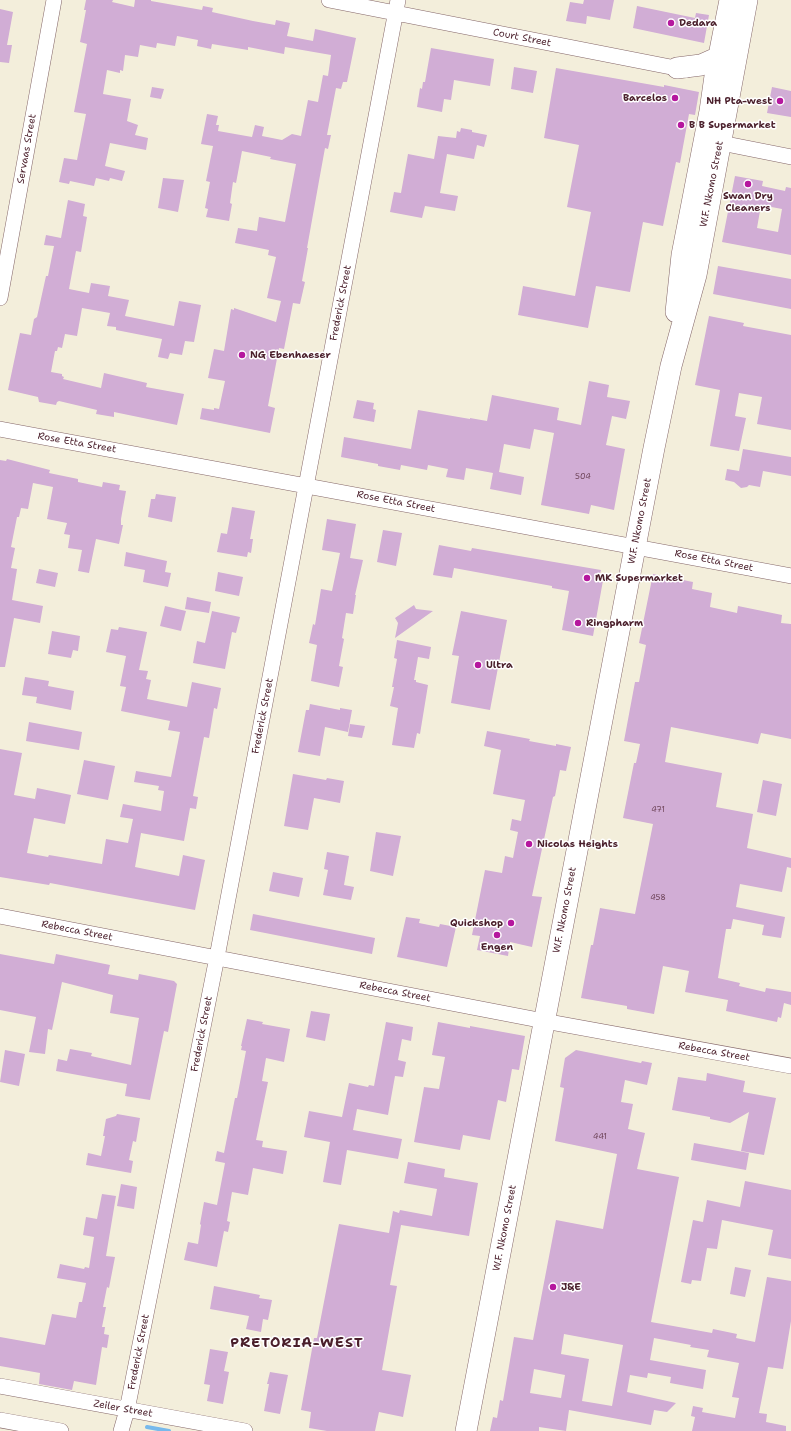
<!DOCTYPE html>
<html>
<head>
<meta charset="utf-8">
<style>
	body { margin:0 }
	canvas { display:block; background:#f3eedb }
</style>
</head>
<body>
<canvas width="791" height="1431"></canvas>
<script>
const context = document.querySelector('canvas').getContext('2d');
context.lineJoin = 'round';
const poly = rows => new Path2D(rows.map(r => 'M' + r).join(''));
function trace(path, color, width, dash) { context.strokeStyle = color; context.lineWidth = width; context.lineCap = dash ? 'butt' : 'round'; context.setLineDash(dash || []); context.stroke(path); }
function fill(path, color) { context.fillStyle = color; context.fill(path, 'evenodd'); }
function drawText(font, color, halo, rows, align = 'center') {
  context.font = font + ' "Shantell Sans",sans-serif'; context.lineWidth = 3; context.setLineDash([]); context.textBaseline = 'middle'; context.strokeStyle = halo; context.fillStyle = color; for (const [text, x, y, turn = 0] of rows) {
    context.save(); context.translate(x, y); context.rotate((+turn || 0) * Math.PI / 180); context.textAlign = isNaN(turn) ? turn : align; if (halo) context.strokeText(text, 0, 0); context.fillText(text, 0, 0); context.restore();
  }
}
const stream = poly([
	[147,1427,169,1431]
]);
const building = poly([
	[86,0,113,0,112,2,134,7,135,0,151,0,151,1,202,10,203,6,213,8,212,12,253,21,275,25,276,20,290,23,287,36,313,41,315,29,356,38,347,82,343,82,341,89,336,88,327,135,331,135,328,149,325,148,319,181,307,248,308,248,302,281,305,282,300,304,293,303,284,349,279,348,268,406,275,408,270,433,200,419,202,408,214,410,214,408,219,409,225,381,208,378,214,349,224,351,231,309,234,310,234,308,276,322,281,301,267,298,276,257,268,255,269,250,235,243,238,228,257,231,259,217,285,222,296,164,270,159,271,157,242,151,236,183,233,182,230,203,232,204,229,221,206,217,208,209,205,208,210,182,206,181,213,146,201,144,207,114,218,116,216,125,219,125,218,131,252,137,255,125,264,127,262,136,282,140,292,134,301,136,308,100,318,102,323,75,328,76,331,55,285,47,284,54,248,47,248,50,212,44,211,49,197,46,198,40,177,36,175,46,157,43,156,48,140,45,138,57,125,55,123,71,120,70,120,73,107,70,103,94,131,99,127,121,138,125,135,135,148,138,146,150,110,143,105,166,125,171,122,181,110,178,109,181,96,178,94,186,70,181,69,184,59,182,64,158,77,160,86,114,74,112,87,44,80,42,86,10,84,10],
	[584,0,614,0,610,20,587,16,586,24,566,21,570,2,583,4],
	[637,6,695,18,696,13,709,15,704,43,633,28],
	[0,9,13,12,7,45,12,45,9,63,0,62],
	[431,48,494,59,490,86,454,80,451,100,444,99,442,112,417,107,420,88,422,89,423,82,425,82],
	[514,67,537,71,533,93,511,89],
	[556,68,664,87,664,85,699,92,695,115,689,114,680,163,676,162,663,226,643,222,630,292,596,286,588,328,518,315,523,286,575,296,591,212,567,207,579,145,544,138],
	[152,87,164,89,161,99,150,97],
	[772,87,791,91,791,117,767,113],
	[461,128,472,130,472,132,487,135,484,147,477,145,474,159,447,154,440,193,458,196,455,211,425,206,422,218,390,212,394,192,401,193,408,154,434,159,438,136,456,138,457,131,460,132],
	[735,176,763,181,762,186,785,191,786,187,791,188,791,255,722,242],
	[761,205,782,209,778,232,757,228],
	[163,178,184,180,178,212,158,208],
	[68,200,85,204,83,216,87,217,81,252,76,251,69,289,89,293,91,283,110,286,108,296,129,300,125,316,174,326,179,301,201,305,194,342,185,341,182,355,170,353,168,359,158,357,162,339,116,330,116,327,107,326,110,313,82,308,77,336,65,334,62,348,58,347,57,351,55,351,51,372,62,374,62,376,64,377,63,379,101,388,104,373,147,383,146,387,184,394,177,425,114,412,114,417,96,414,97,410,59,401,57,402,56,405,39,402,38,397,8,390,20,333,31,335,34,319,37,317,46,276,48,276,54,246,44,245,46,235,61,238],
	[718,266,791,279,791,309,713,294],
	[709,316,744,323,743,326,791,335,791,430,757,424,762,397,739,393,735,416,746,418,739,451,710,446,720,390,695,385],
	[589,381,609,385,607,397,630,401,626,419,612,416,606,445,625,449,614,510,591,505,589,514,541,505,554,433,534,429,530,449,504,444,499,472,524,477,521,495,490,489,493,473,466,468,464,480,446,477,448,469,428,465,427,470,401,465,400,470,378,466,378,464,341,457,344,437,411,449,418,410,470,419,470,418,487,421,492,395,559,408,557,420,581,425],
	[357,400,374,403,373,409,376,410,374,422,353,418],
	[743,449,791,457,791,476,763,471,760,487,749,485,747,487,741,488,734,482,725,480,727,469,739,471],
	[7,459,50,470,49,473,78,479,78,482,102,487,103,482,120,485,119,490,126,491,121,519,121,525,123,525,119,544,96,539,89,573,78,571,82,550,68,548,70,535,64,534,67,523,47,519,53,487,33,483,28,509,21,508,19,517,17,517,11,547,15,548,11,568,17,569,12,600,43,606,40,623,14,618,5,667,0,667,0,460,6,461],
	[156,494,176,497,172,522,148,517,151,499,155,499],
	[232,507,255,511,250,539,253,539,251,553,248,552,247,557,217,552,221,533,227,534],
	[327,519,356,524,350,558,363,560,355,595,356,595,353,614,346,613,342,638,344,639,339,666,343,667,339,687,311,681,317,645,309,643,313,624,315,625,321,589,332,591,340,553,322,550],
	[383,530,402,533,396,566,377,562],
	[439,545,471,551,472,548,601,570,600,574,604,575,593,636,562,630,569,591,552,588,552,586,454,568,452,578,433,575],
	[126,552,167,561,165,572,171,573,168,587,143,582,145,570,124,566],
	[39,569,58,573,55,587,36,583],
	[218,572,243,577,239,596,215,591],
	[653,574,693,582,692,589,712,593,710,607,737,613,738,606,782,615,781,623,791,624,791,739,761,733,758,744,671,727,665,762,722,773,716,807,753,814,747,848,791,858,791,868,787,867,782,892,740,884,736,907,785,917,781,938,762,935,764,925,733,919,731,929,726,929,718,978,740,983,739,986,765,992,766,988,791,992,791,1005,784,1003,781,1018,778,1017,777,1022,726,1011,728,1000,685,992,689,971,663,966,654,1014,627,1009,627,1006,581,998,591,945,593,945,600,908,635,914,653,824,623,818,634,763,636,763,640,744,624,741,635,682,639,682,646,645,639,643],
	[187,597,211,602,209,613,185,609],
	[414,605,416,609,433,611,395,638,398,623,395,618],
	[165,606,186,611,181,631,160,626],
	[212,611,240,617,236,633,232,632,225,669,193,663,197,641,205,643],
	[461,611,507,620,490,710,451,703,459,656,452,655],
	[119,627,147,632,139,670,148,671,146,679,151,680,147,699,187,707,192,682,221,688,217,709,214,708,209,738,204,737,193,796,198,797,196,809,190,808,184,841,141,833,135,867,179,876,183,855,205,860,195,910,50,883,49,885,0,877,0,749,22,753,14,795,35,799,37,788,71,795,65,824,34,818,27,853,48,857,49,855,102,864,106,839,128,843,133,819,120,817,123,804,161,811,164,791,158,790,159,786,134,782,136,771,171,777,180,732,168,730,170,721,121,711,126,687,120,686,126,656,106,652,111,629,118,630],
	[52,631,80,636,78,651,73,650,71,658,48,654],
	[397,640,431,647,429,659,418,657,414,680,416,680,416,682,428,685,420,734,417,733,414,748,392,745,398,708,390,706,394,687,392,687,397,659,394,658],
	[25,677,49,681,48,686,74,691,71,710,36,703,37,697,22,695],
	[310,704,340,710,340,708,352,710,348,732,325,727,320,756,298,752,306,710,309,710],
	[29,722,82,732,79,750,26,741],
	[350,724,365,726,362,738,348,736],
	[487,731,530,739,529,741,556,746,556,744,571,747,566,771,560,770,555,796,553,797,532,896,542,897,532,947,510,942,508,956,477,950,480,936,472,935,485,870,502,873,505,856,513,858,518,832,510,830,512,819,521,821,525,800,493,794,501,750,484,746],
	[84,760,115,766,108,800,77,794],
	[293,774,326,780,327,778,344,781,340,803,314,798,308,830,284,826],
	[763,780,782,784,776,816,757,812],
	[376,832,401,836,393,876,370,871],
	[327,852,349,856,344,885,354,887,351,900,323,895,328,870,324,869],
	[273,872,303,878,299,897,269,891],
	[253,914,375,938,372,954,250,930],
	[406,917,420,919,419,923,439,927,440,924,456,927,447,967,397,957],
	[0,954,54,964,56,954,110,965,108,974,138,980,139,974,174,981,177,984,168,1032,164,1031,150,1100,125,1096,127,1084,56,1071,58,1059,67,1061,70,1049,92,1053,91,1056,131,1065,139,1018,110,1013,113,995,62,982,52,1030,48,1029,45,1054,29,1052,36,1017,0,1010],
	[311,1011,330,1014,325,1041,306,1037],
	[247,1019,263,1022,262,1024,290,1029,284,1062,266,1058,262,1081,268,1082,256,1140,263,1141,262,1147,287,1151,283,1174,253,1168,248,1195,232,1192,227,1221,230,1222,228,1232,224,1231,217,1267,184,1260,188,1242,198,1244,201,1225,200,1224,204,1202,217,1205,225,1163,215,1161,217,1151,224,1153,235,1098,237,1098,246,1051,241,1050,242,1046,241,1046],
	[386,1022,413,1027,411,1041,402,1039,398,1060,406,1062,403,1077,395,1076,388,1115,357,1109,353,1130,402,1139,398,1159,347,1150,341,1185,323,1182,330,1142,304,1137,309,1111,342,1117,349,1083,368,1087,369,1085,374,1086],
	[438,1022,470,1028,470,1026,525,1036,519,1070,512,1069,506,1102,498,1100,490,1140,463,1135,460,1150,414,1142,424,1087,439,1089,445,1057,432,1055],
	[5,1050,25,1054,19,1086,0,1082],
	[576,1050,641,1063,642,1061,652,1063,647,1085,625,1080,621,1102,633,1104,628,1129,645,1133,637,1169,679,1177,651,1322,712,1333,713,1329,737,1334,736,1338,755,1342,767,1277,791,1281,791,1321,783,1369,768,1367,759,1413,767,1414,766,1422,786,1426,786,1431,692,1431,695,1417,691,1416,693,1406,703,1408,702,1412,735,1418,739,1398,732,1397,739,1363,707,1357,709,1350,690,1347,691,1345,654,1338,650,1360,706,1370,703,1389,670,1383,671,1377,648,1373,647,1378,630,1375,627,1392,676,1403,667,1412,654,1410,651,1425,569,1410,566,1431,539,1427,539,1431,490,1431,493,1417,497,1418,500,1400,503,1401,514,1337,533,1340,556,1220,603,1229,617,1154,555,1141,564,1088,560,1087,565,1058],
	[564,1334,623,1345,612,1406,582,1401,589,1359,561,1354],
	[534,1369,565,1375,561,1398,530,1393],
	[707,1073,745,1081,743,1092,776,1098,764,1155,741,1151,749,1112,730,1123,710,1119,710,1117,672,1110,678,1077,706,1081],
	[117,1114,140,1118,136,1142,133,1141,129,1160,133,1161,131,1173,86,1165,88,1153,101,1156,105,1136,103,1136,106,1119,116,1116],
	[694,1143,749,1153,746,1170,691,1160],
	[408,1162,445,1169,444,1177,478,1183,469,1236,401,1225,390,1285,397,1286,382,1370,411,1375,403,1417,379,1412,375,1431,327,1431,309,1428,311,1412,301,1410,314,1338,317,1338,339,1224,389,1233,393,1211,399,1213,400,1210,432,1216,437,1189,404,1183],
	[745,1181,791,1190,791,1259,768,1255,773,1230,722,1220,717,1249,707,1248,701,1281,692,1280,691,1284,681,1282,693,1220,703,1222,707,1200,740,1207],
	[121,1184,137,1187,134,1209,117,1206],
	[102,1194,116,1196,106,1256,115,1257,109,1288,107,1287,103,1307,106,1307,102,1327,105,1327,104,1334,109,1335,107,1348,102,1347,96,1385,74,1381,72,1390,39,1384,40,1373,0,1366,0,1337,45,1345,52,1314,76,1318,79,1302,82,1302,86,1283,57,1278,60,1264,84,1269,85,1267,89,1268,94,1237,83,1235,86,1217,97,1219],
	[735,1267,751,1270,745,1297,730,1294],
	[214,1286,260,1295,259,1298,272,1300,268,1320,263,1319,261,1332,246,1329,249,1316,210,1309],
	[210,1349,228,1352,224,1371,229,1372,223,1404,207,1401,210,1385,204,1384],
	[270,1372,288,1375,280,1414,264,1411,269,1384,267,1384]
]);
const street = poly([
	[329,0,686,70],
	[711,141,791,157],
	[0,298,54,0],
	[0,429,791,576],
	[0,916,544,1021,791,1066],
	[0,1386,245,1431],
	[0,1420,61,1431],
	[121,1431,127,1410,217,957,398,0]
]);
const secondary = poly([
	[677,68,701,65,719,57],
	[676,312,682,255,710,111,715,76,730,0],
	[466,1431,654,448,671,366,696,275,747,0]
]);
const markers = [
	[671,23,4,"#b5179e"],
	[675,98,4,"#b5179e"],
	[780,101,4,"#b5179e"],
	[681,125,4,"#b5179e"],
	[748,184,4,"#b5179e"],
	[242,355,4,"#b5179e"],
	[587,578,4,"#b5179e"],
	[578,623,4,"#b5179e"],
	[478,665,4,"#b5179e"],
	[529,844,4,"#b5179e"],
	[511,923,4,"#b5179e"],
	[497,935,4,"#b5179e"],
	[553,1287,4,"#b5179e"]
];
const numberNames = [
	["504",583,477],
	["471",658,810],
	["458",658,898],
	["441",600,1137]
];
const poiNames = [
	["Dedara",679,23],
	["Barcelos",667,98,"right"],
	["NH Pta-west",772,101,"right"],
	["B B Supermarket",689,125],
	["Swan Dry",748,196,"center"],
	["Cleaners",748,208,"center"],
	["NG Ebenhaeser",250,355],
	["MK Supermarket",595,578],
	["Ringpharm",586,623],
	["Ultra",486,665],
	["Nicolas Heights",537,844],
	["Quickshop",503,923,"right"],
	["Engen",497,947,"center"],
	["J&E",561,1287]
];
const streetNames = [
	["Court Street",522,38,11],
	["Servaas Street",27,149,-80],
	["W.F. Nkomo Street",712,184,-79],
	["Frederick Street",341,303,-79],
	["Rose Etta Street",77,443,10],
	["Rose Etta Street",396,502,11],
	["W.F. Nkomo Street",640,521,-79],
	["Rose Etta Street",714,561,11],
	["Frederick Street",263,716,-79],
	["W.F. Nkomo Street",565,910,-79],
	["Rebecca Street",77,931,11],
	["Rebecca Street",395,992,11],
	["Frederick Street",202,1034,-79],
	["Rebecca Street",714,1052,10],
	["W.F. Nkomo Street",505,1228,-79],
	["Frederick Street",139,1352,-79],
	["Zeiler Street",123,1409,10]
];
const districtNames = [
	["PRETORIA-WEST",297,1343]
];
trace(stream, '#77b9ec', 4);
fill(building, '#d1add5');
trace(street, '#856769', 16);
trace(secondary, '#856769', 22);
trace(street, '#fff', 15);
trace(secondary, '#fff', 21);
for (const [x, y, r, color] of markers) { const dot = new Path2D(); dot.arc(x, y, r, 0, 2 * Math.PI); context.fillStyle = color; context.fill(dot); trace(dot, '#fff', 1.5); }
drawText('8px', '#6c4256', null, numberNames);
drawText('bold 10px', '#4a1f2b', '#fff', poiNames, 'left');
drawText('10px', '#4a1f2b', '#fff', streetNames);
context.letterSpacing = '1px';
drawText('bold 14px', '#4a1f2b', '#fff', districtNames);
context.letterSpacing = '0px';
</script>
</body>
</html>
